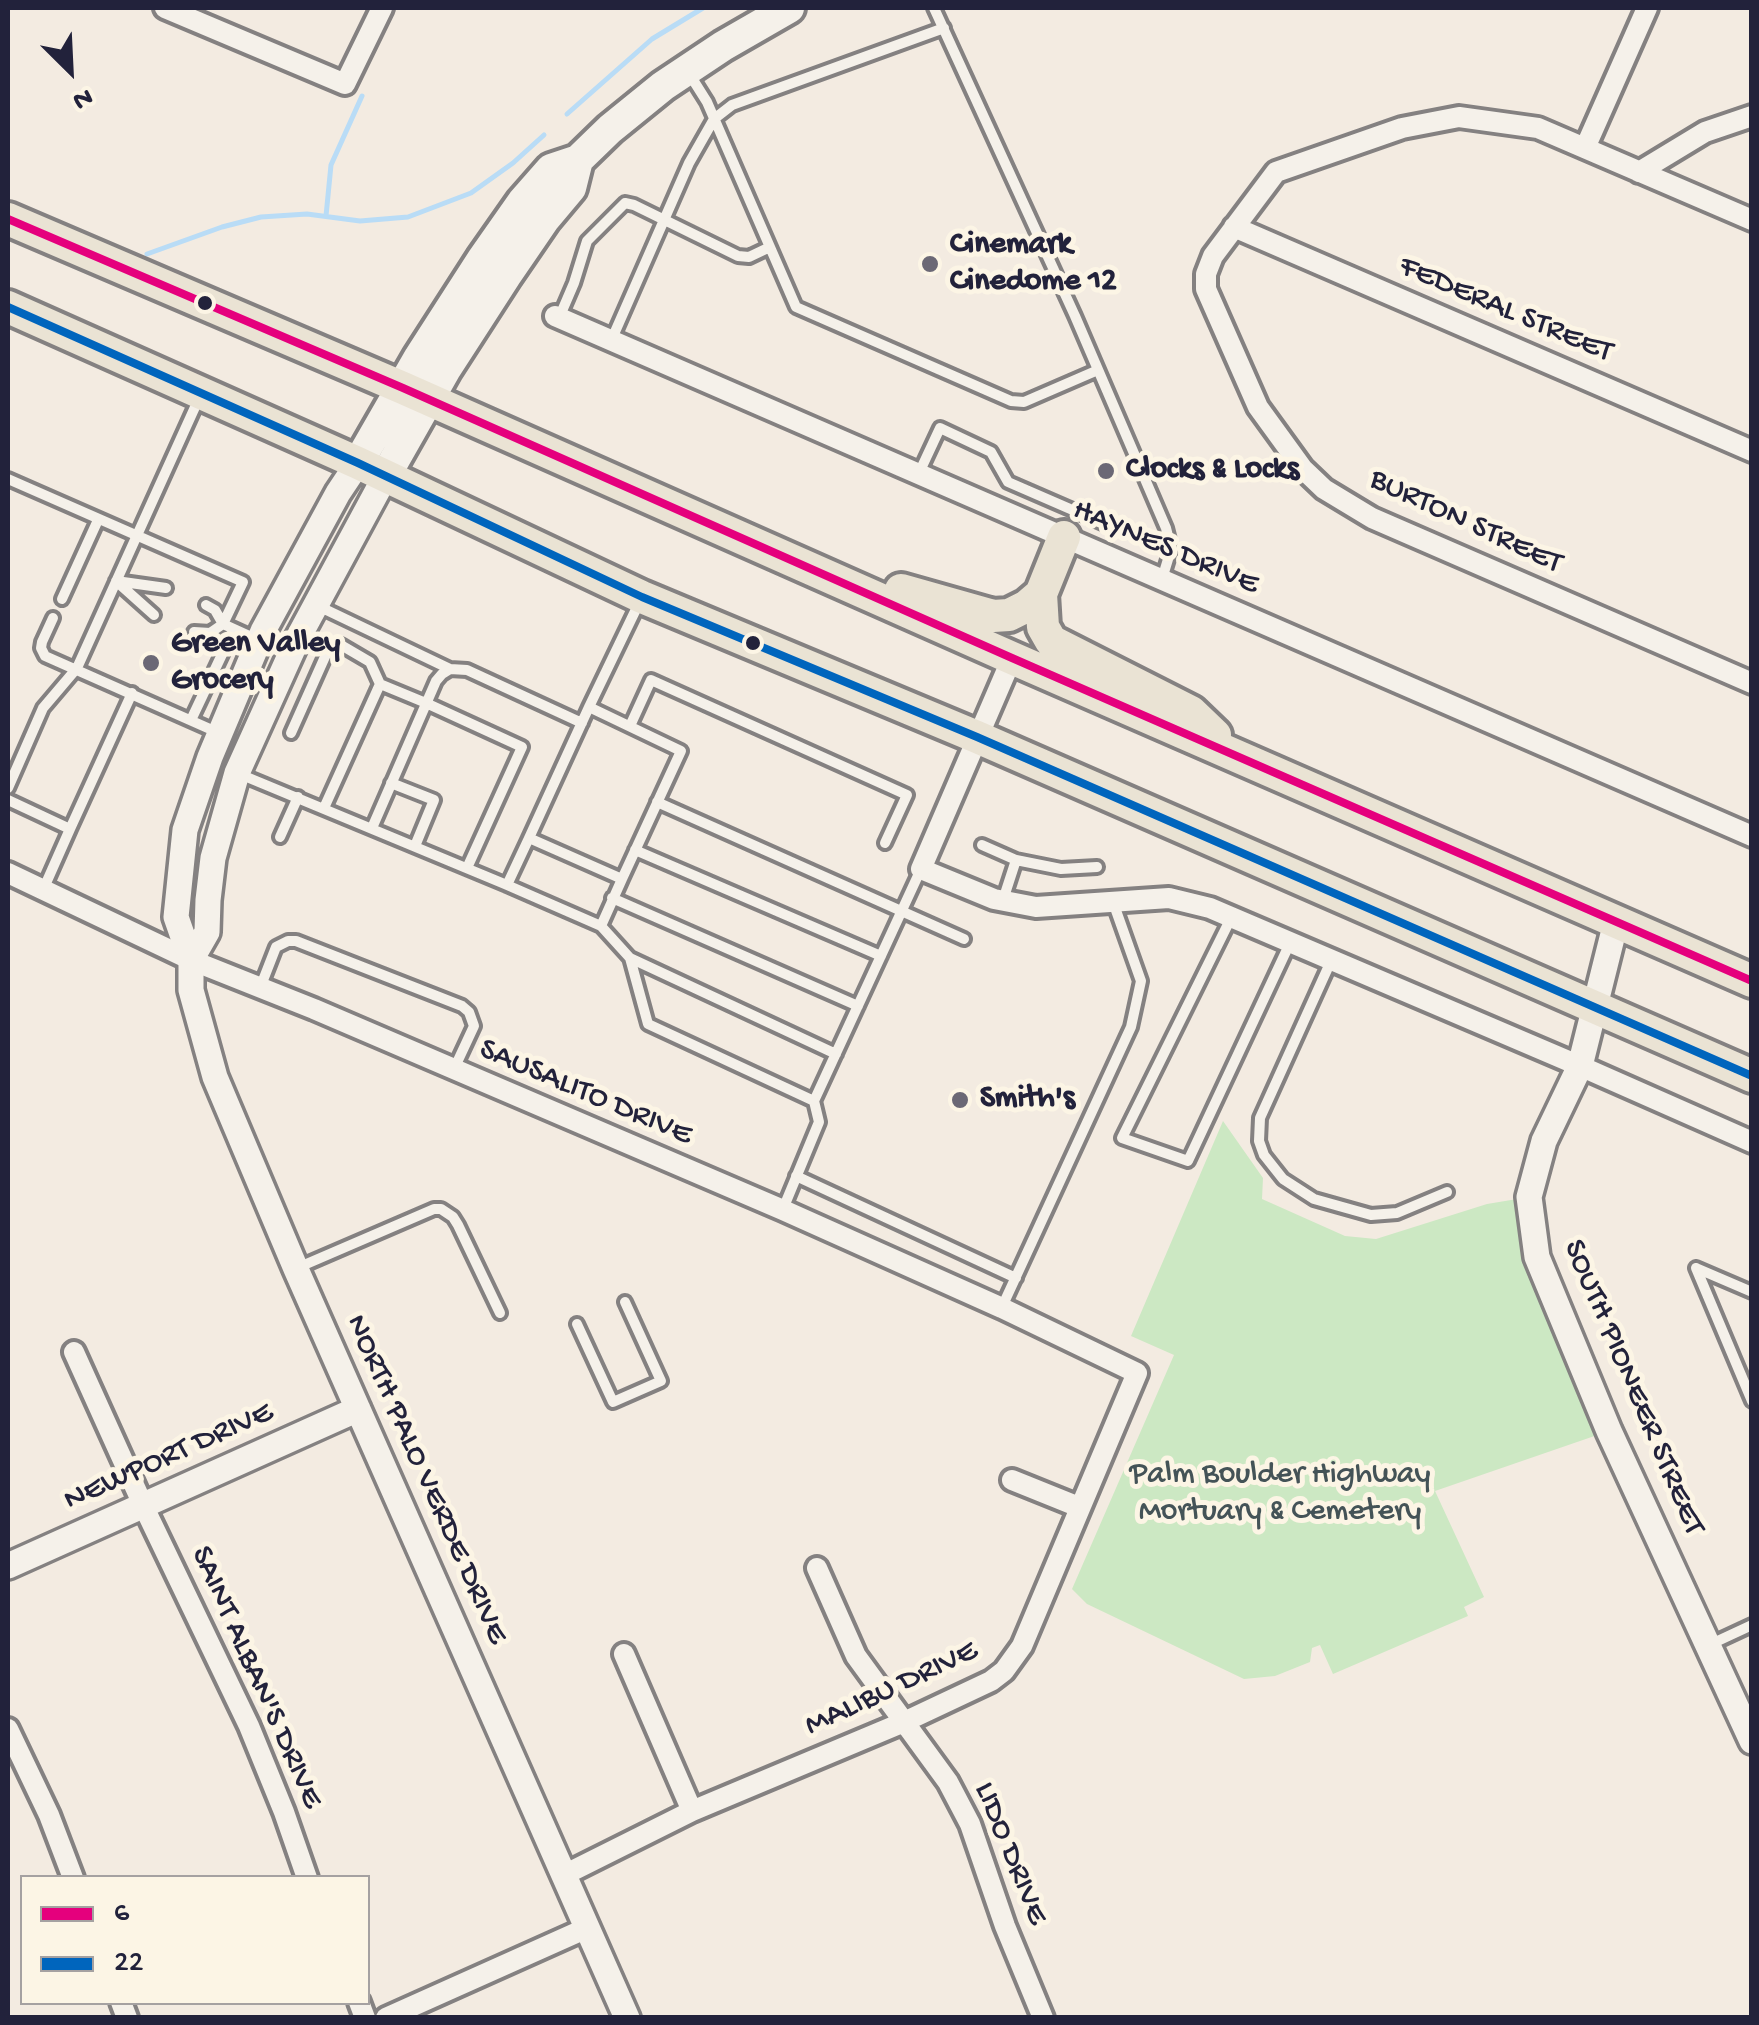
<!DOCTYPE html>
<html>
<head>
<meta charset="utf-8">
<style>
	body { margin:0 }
	#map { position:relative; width:1759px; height:2025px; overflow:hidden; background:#f3ebe1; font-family:"Gochi Hand",sans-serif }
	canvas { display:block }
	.frame { position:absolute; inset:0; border:10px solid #22223b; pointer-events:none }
	.legend { position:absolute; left:20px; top:1875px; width:350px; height:130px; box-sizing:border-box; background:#fcf5e5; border:2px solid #a5a1a1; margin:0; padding:12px 18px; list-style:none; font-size:30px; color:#22223b }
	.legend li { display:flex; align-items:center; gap:20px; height:50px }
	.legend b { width:50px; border:2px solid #a5a1a1 }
	.north { position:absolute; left:20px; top:20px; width:100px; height:100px; -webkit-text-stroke:8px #fcf5e5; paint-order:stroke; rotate:156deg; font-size:28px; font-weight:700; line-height:40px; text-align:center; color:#22223b }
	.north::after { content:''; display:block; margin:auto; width:35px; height:45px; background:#22223b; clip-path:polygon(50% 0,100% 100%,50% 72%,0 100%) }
</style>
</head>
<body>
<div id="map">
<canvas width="1759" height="2025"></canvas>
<div class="frame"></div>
<ul class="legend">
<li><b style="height:12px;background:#e5007d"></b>6</li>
<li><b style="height:12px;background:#0065bd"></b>22</li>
</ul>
<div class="north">N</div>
</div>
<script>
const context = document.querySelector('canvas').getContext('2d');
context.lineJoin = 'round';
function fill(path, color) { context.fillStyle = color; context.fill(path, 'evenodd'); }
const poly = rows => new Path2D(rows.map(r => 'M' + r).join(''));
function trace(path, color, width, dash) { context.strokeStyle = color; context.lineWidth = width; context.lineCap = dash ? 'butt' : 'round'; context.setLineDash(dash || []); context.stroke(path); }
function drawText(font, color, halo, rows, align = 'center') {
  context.font = font + ' "Gochi Hand",sans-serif'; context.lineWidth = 10; context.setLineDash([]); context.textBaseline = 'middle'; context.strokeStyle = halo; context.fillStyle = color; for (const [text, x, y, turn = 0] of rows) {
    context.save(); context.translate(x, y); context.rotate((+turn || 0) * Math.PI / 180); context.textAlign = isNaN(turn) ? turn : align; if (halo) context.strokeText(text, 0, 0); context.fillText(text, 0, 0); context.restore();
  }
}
const green = poly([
	[1223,1121,1263,1178,1262,1199,1345,1236,1376,1239,1487,1204,1529,1197,1609,1431,1435,1491,1484,1597,1464,1607,1468,1616,1333,1674,1320,1645,1312,1648,1310,1662,1275,1676,1244,1679,1087,1604,1072,1589,1174,1355,1131,1336]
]);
const stream = poly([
	[567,114,652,39,703,8],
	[326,216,331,165,362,96],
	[147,254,222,227,261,217,307,214,360,221,408,217,471,193,513,163,544,135]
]);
const service = poly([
	[934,8,1075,316,1166,528,1169,540,1169,556,1162,579],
	[690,75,707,102,796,307,1011,401,1024,402,1098,370],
	[559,318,574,283,587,241,625,203,634,205,738,256,749,257,770,247],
	[611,341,689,163,714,119,732,105,944,28],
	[919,473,940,428,991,452,1008,482,1114,528],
	[8,479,243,582,223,624,256,639],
	[62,599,98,520],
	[316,605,450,669],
	[154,615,116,581,166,588],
	[53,618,42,642,41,648,45,656,219,733],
	[194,632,210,633,223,624,215,610,206,605],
	[589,707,681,751,622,879,529,838,589,707,639,603],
	[191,720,234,629],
	[630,726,651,680,907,795,885,843],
	[291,733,328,650,341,645,370,662,380,684],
	[237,773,507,885],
	[391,783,434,800,415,846],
	[8,788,43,708,77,668,200,396],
	[8,800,70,829,43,890],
	[657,802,964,939],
	[324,808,380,684,426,703,522,747,467,868],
	[372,828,436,681,442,674,450,669,467,670,582,723],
	[70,829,132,693],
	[280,837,298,797],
	[529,838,507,885,601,926,630,958,648,1024,814,1101],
	[982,845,1016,860,1003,900],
	[635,850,881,956],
	[1016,860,1061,869,1097,867],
	[612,898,858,1006],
	[1231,918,1122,1138,1188,1161,1290,943],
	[601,926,622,879],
	[630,958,836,1054],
	[1331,961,1260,1118,1259,1141,1264,1155,1283,1179,1314,1199,1371,1215,1397,1213,1447,1192],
	[260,988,276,947,288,941,296,941,462,1006,469,1012,474,1026,454,1069],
	[796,1176,1016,1278],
	[783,1209,819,1122,814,1101,921,869],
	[297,1268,434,1209,441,1209,453,1217,458,1225,500,1313],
	[1696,1268,1752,1401],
	[1696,1268,1752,1292],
	[1002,1307,1131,1027,1141,981,1113,902],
	[577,1324,613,1402,661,1381,625,1302],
	[1709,1645,1752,1625]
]);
const minor = poly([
	[165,8,345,84,382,8],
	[1585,148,1647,8],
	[1639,172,1705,132,1752,116],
	[1752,220,1538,128,1459,117,1402,128,1276,172,1213,256,1206,274,1206,289,1258,407,1303,469,1324,489,1372,518,1752,683],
	[1234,227,1752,451],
	[555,316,1752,836],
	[1012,658,921,869,994,899,1036,907,1169,898,1210,908,1580,1066,1752,1142],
	[8,873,191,960,314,1009,783,1210,1002,1308,1137,1373,1022,1646,1004,1671,991,1681,904,1722,692,1811,564,1875],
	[74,1352,143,1505,249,1726,284,1812,307,1878],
	[1012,1480,1079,1507],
	[817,1568,856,1656,948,1782,970,1824,1005,1926,1043,2018],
	[624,1654,692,1811],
	[8,1729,49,1815,73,1878],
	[121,2002,127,2018],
	[359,2002,365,2018],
	[386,2018,587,1928]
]);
const tertiary = poly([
	[358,463,338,493,263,631,210,757,185,830,176,917,191,960,191,990,215,1077,296,1269,627,2018],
	[1616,922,1580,1066,1544,1141,1529,1197,1537,1257,1609,1431,1752,1741],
	[191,960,207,932,208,900,213,858,237,773,297,640,386,475],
	[8,1566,358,1409]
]);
const secondary = poly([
	[358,463,419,357,482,259,522,202,551,169,578,160,610,129,663,86,723,46,789,8],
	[386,475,446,369,506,276,545,219,571,188,578,160]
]);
const primary = poly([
	[8,219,403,388,1012,658,1752,981],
	[8,307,358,463,642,597,977,737,1752,1076],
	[1064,537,1041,594,1043,627,1051,641,1191,712,1215,735],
	[901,590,993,616,1009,615,1027,606,1041,594]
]);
const bus1 = poly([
	[8,219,403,388,1012,658,1752,981]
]);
const bus2 = poly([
	[8,307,358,463,642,597,977,737,1752,1076]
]);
const markers = [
	[930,264,10,"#6b6875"],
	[205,303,9,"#22223b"],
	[1106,471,10,"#6b6875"],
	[753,643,9,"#22223b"],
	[151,663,10,"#6b6875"],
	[960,1100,10,"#6b6875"]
];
const poiNames = [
	["Cinemark",950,246],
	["Cinedome 12",950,283],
	["Clocks & Locks",1126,471],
	["Green Valley",171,645],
	["Grocery",171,682],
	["Smith's",980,1100]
];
const streetNames = [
	["FEDERAL STREET",1505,311,23],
	["BURTON STREET",1465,523,25],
	["HAYNES DRIVE",1165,549,23],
	["SAUSALITO DRIVE",585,1094,23],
	["SOUTH PIONEER STREET",1632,1388,67],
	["NEWPORT DRIVE",169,1458,-24],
	["NORTH PALO VERDE DRIVE",425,1480,66],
	["SAINT ALBAN'S DRIVE",255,1678,66],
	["MALIBU DRIVE",892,1690,-25],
	["LIDO DRIVE",1009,1854,68]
];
const parkNames = [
	["Palm Boulder Highway",1280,1476],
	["Mortuary & Cemetery",1280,1513]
];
fill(green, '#cce8c3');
trace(stream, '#b9dcf6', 5);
trace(service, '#848181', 18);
trace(minor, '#848181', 28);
trace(tertiary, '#848181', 32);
trace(secondary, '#848181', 38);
trace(primary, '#848181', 40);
trace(service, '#f5f1ea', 10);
trace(minor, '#f5f1ea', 20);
trace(tertiary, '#f5f1ea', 25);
trace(secondary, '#f5f1ea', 30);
trace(primary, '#eae3d4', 32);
trace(bus1, '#e5007d', 8);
trace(bus2, '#0065bd', 8);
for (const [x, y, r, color] of markers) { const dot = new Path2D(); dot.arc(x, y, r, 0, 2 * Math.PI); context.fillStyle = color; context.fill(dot); trace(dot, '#fcf5e5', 4); }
drawText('bold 32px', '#22223b', '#fcf5e5', poiNames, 'left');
drawText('32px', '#22223b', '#fcf5e5', streetNames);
drawText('32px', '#445357', '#fcf5e5', parkNames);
</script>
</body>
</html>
